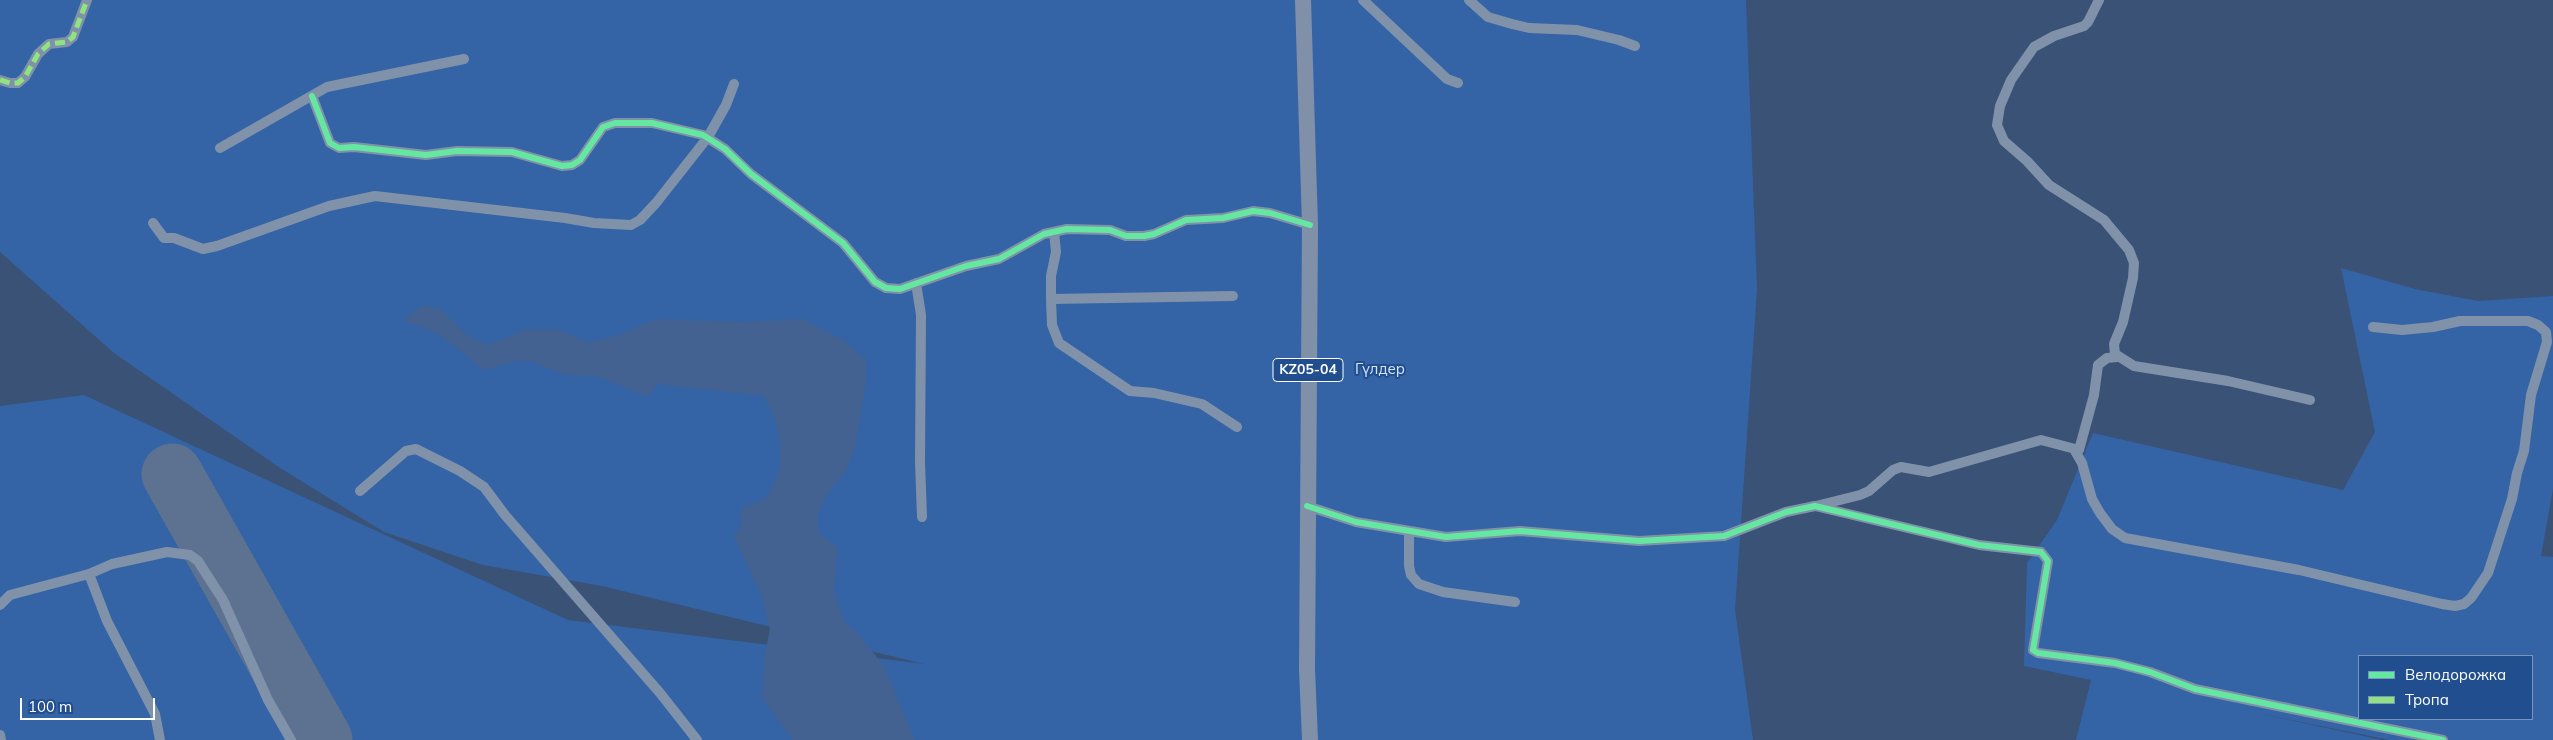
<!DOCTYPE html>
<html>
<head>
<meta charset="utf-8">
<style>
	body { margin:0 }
	#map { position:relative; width:2553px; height:740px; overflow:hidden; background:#395276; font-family:Mulish,sans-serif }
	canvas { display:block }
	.legend { position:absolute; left:2358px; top:655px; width:175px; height:65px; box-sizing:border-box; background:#204e8f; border:1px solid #7995bc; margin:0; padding:6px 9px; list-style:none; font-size:15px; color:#fff }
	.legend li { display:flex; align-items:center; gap:10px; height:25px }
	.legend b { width:25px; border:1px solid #7995bc }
	.scale { position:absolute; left:20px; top:698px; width:135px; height:22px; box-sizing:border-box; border:2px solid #fff; border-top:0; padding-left:6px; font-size:15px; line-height:18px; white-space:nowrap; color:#fff; -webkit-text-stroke:4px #204e8f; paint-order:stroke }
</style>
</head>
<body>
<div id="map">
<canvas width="2553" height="740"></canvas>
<ul class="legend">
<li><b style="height:6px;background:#66e7a1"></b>Велодорожка</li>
<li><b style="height:6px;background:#91e382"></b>Тропа</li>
</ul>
<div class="scale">100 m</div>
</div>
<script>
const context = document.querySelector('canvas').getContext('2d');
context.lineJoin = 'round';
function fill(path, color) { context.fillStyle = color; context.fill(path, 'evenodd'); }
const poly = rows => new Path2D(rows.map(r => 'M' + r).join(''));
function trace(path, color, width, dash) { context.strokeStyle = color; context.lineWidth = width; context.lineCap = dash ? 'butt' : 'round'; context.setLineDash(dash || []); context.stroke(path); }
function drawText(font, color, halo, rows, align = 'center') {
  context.font = font + ' Mulish,sans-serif'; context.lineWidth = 4; context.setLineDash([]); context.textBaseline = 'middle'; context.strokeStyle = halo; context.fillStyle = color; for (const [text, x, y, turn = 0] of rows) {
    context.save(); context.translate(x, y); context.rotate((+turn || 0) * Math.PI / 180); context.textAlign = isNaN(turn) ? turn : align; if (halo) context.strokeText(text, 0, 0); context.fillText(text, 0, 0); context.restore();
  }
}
const green = poly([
	[0,0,1746,0,1757,289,1735,610,1753,740,0,740,0,406,84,395,568,620,924,664,602,586,483,565,384,532,280,468,114,353,0,252],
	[2341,268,2415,289,2478,301,2553,296,2553,489,2541,556,2553,557,2553,740,2390,740,2252,712,2382,740,2076,740,2091,680,2024,666,2027,563,2057,520,2093,433,2343,490,2375,432],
	[2359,656,2532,656,2532,719,2359,719]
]);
const water = poly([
	[423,305,442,310,465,334,487,345,526,330,560,330,589,343,622,334,656,319,742,322,803,319,844,341,866,360,867,376,855,448,847,469,826,496,818,514,819,533,838,548,834,591,843,620,859,635,883,665,915,740,793,740,762,698,764,659,770,629,760,592,734,537,742,523,740,514,742,507,754,504,767,497,779,471,781,447,776,421,764,396,657,384,649,396,643,395,600,377,563,374,531,361,516,361,484,370,440,335,403,320]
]);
const runway = poly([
	[172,474,322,740]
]);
const street = poly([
	[1363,0,1447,79,1458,83],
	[1469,0,1488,17,1512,24,1529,28,1577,30,1619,40,1635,46],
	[2099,0,2088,22,2084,26,2054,36,2034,47,2011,80,2000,106,1997,125,2004,141,2027,161,2049,185,2104,220,2129,250,2134,263,2133,278,2123,322,2114,344,2115,354,2134,366,2228,381,2310,400],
	[0,80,10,83,18,83,25,77,38,54,49,44,67,42,73,37,87,0],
	[312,96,330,143,339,148,354,147,426,155,457,151,512,152,562,166,572,165,580,160,603,127,615,123,652,123,703,135,725,149,751,174,843,243,875,282,886,288,900,289,966,266,999,259,1044,234,1067,229,1110,230,1126,236,1144,236,1154,234,1186,220,1223,218,1253,211,1270,213,1310,225],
	[220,148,327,87,464,59],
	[153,223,164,238,174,238,203,249,217,246,329,206,375,196,565,218,594,223,631,225,640,220,656,203,708,137,726,105,734,84],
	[1054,232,1056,252,1051,276,1051,299,1052,325,1059,343,1130,391,1154,393,1202,404,1237,427],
	[916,283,921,315,920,462,922,517],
	[1051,299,1233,296],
	[2074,449,2082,463,2092,499,2100,513,2112,529,2125,538,2299,570,2442,604,2455,606,2464,604,2471,598,2488,573,2512,499,2517,473,2524,451,2531,395,2547,342,2546,332,2538,325,2528,321,2460,321,2433,327,2402,330,2373,327],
	[360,491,406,451,416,449,460,471,484,487,505,515,660,693,697,740],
	[1307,506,1356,522,1446,537,1520,531,1639,541,1724,536,1786,512,1815,506,1979,545,2041,552,2048,561,2033,650,2038,653,2115,663,2150,672,2195,689,2443,740],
	[1816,506,1860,495,1869,491,1893,470,1901,467,1929,472,2041,440,2079,450,2094,395,2098,365,2107,358,2117,357],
	[1409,532,1409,566,1411,575,1419,584,1443,592,1515,602],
	[89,574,107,621,155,714,160,740],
	[0,605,10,595,89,574,112,564,167,552,190,555,198,561,223,600,268,700,291,740],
	[0,735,1,740]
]);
const primary = poly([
	[1303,0,1310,225,1307,669,1310,740]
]);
const quiet = poly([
	[0,80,10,83,18,83,25,77,38,54,49,44,67,42,73,37,87,0]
]);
const cycleway = poly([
	[312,96,330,143,339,148,354,147,426,155,457,151,512,152,562,166,572,165,580,160,603,127,615,123,652,123,703,135,725,149,751,174,843,243,875,282,886,288,900,289,966,266,999,259,1044,234,1067,229,1110,230,1126,236,1144,236,1154,234,1186,220,1223,218,1253,211,1270,213,1310,225],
	[1307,506,1356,522,1446,537,1520,531,1639,541,1724,536,1786,512,1815,506,1979,545,2041,552,2048,561,2033,650,2038,653,2115,663,2150,672,2195,689,2443,740]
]);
const shields = [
	[1308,370,70]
];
const shieldNames = [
	["KZ05-04",1308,370]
];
const parkNames = [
	["Гүлдер",1380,369]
];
fill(green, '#3464a6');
fill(water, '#436291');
trace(runway, '#5c7290', 61);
trace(street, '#8092a9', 10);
trace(primary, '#8090a9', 16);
trace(quiet, '#91e382', 5, [10, 5]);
trace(cycleway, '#66e7a1', 6);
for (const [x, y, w] of shields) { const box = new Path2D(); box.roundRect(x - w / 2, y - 11.5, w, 23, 4); context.fillStyle = '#204e8f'; context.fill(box); trace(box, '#fff', 1); }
drawText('bold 14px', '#fff', null, shieldNames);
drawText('15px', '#d5e4f9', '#204e8f', parkNames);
</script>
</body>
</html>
